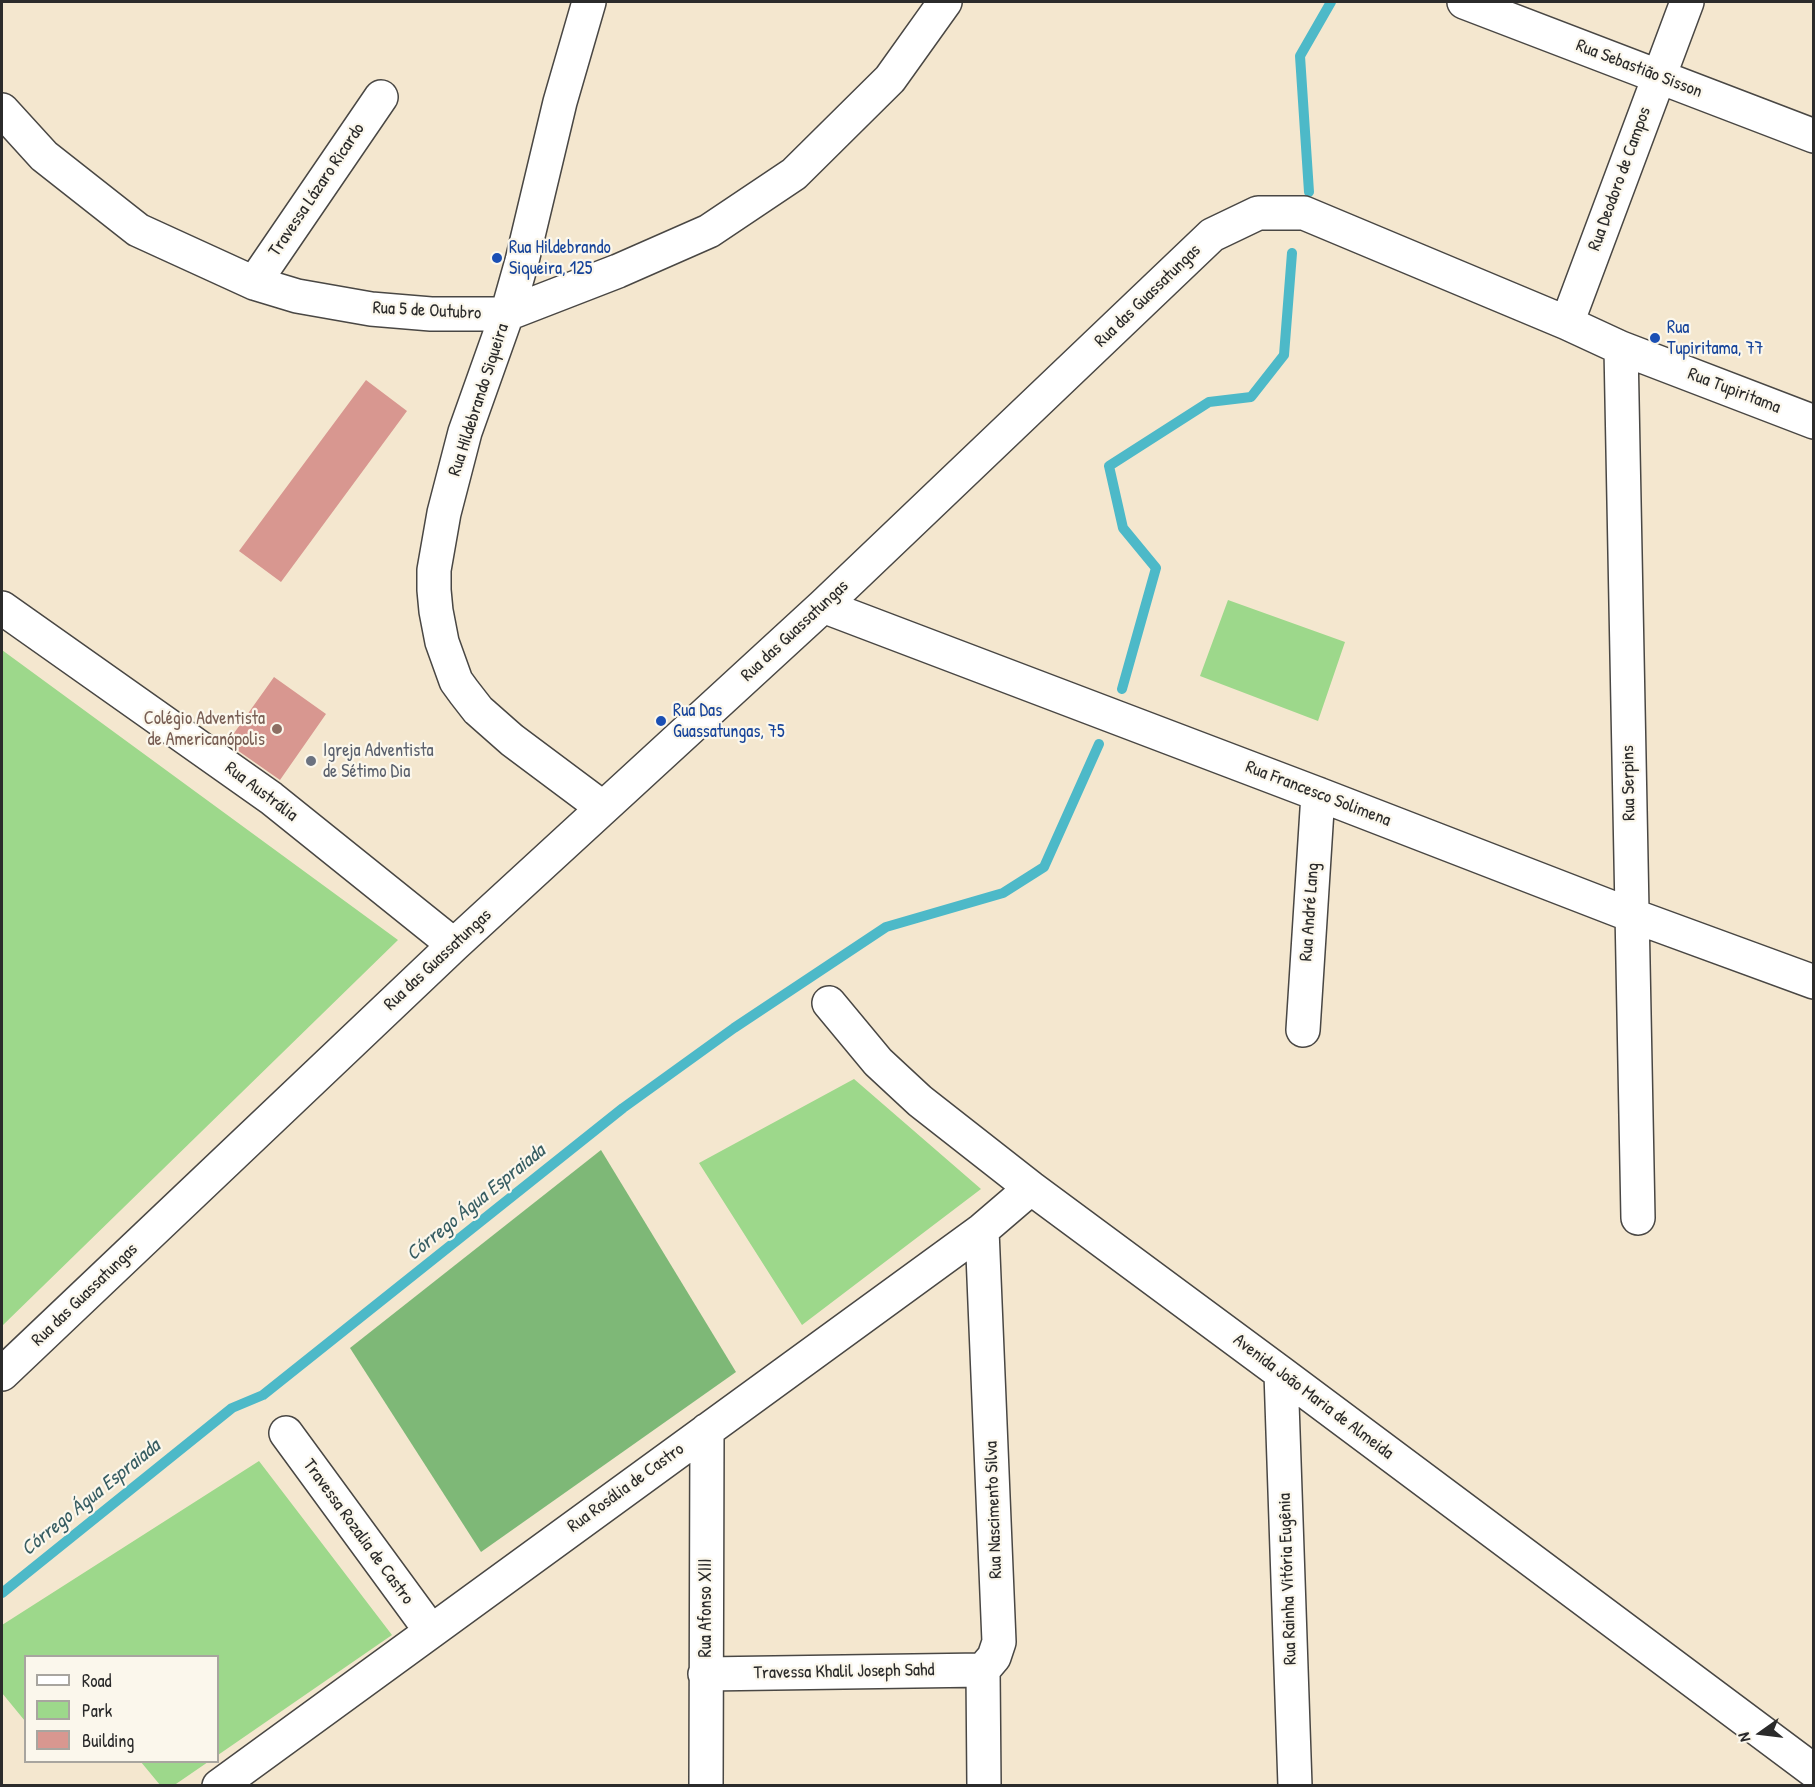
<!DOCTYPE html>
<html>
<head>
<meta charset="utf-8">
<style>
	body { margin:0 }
	#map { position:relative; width:1815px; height:1787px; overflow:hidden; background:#f4e7cf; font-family:"Patrick Hand",sans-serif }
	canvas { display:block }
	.frame { position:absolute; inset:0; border:3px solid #2b2b2b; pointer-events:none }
	.legend { position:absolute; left:24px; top:1655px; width:195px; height:108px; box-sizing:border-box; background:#fbf7ec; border:2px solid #a8a59f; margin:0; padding:8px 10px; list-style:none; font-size:18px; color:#2b2b2b }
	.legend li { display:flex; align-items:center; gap:12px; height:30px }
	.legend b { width:30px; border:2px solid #a8a59f }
	.north { position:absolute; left:1731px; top:1703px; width:60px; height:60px; -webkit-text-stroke:4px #fbf7ec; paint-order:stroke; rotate:256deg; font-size:16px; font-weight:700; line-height:24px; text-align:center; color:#2b2b2b }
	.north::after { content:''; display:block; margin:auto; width:21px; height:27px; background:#2b2b2b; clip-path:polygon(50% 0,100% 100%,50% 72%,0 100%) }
</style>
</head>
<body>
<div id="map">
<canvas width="1815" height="1787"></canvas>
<div class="frame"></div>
<ul class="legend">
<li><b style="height:8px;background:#fff"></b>Road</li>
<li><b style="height:16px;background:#9dd88b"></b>Park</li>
<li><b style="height:16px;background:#d89790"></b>Building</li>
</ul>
<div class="north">N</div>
</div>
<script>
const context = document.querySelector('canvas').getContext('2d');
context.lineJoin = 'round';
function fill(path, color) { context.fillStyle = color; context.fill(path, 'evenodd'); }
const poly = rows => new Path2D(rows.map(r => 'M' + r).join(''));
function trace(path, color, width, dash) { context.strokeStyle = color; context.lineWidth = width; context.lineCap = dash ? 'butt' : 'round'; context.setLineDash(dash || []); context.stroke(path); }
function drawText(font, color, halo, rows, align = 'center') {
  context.font = font + ' "Patrick Hand",sans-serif'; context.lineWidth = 4.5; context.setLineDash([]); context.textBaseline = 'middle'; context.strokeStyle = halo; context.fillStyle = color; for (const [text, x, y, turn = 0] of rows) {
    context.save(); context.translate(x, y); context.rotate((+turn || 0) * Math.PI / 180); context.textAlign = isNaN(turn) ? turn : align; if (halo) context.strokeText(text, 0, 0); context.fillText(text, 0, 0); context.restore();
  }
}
const green = poly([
	[1228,600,1345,642,1318,721,1200,676],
	[2,650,398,940,2,1326],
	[854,1079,981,1189,802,1325,699,1163],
	[259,1461,392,1635,218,1755,218,1656,26,1656,25,1721,2,1693,2,1625],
	[141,1762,208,1762,173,1786,160,1785]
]);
const forest = poly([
	[601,1150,736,1372,481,1552,350,1348]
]);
const stream = poly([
	[1309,192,1300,56,1331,2],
	[1122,689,1156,568,1123,528,1109,466,1209,402,1251,397,1284,355,1292,253],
	[2,1593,232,1408,263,1395,623,1108,734,1028,886,927,1003,893,1044,867,1099,744]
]);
const building = poly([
	[366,380,407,411,281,582,239,551],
	[274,677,326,714,280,780,227,743]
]);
const minor = poly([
	[589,2,560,102,522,261,507,314,465,432,444,513,434,570,434,590,436,611,442,642,456,681,464,692,478,710,512,740,603,808],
	[1464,2,1814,136],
	[2,110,44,156,138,230,254,283,297,296,371,309,431,314,507,314,618,271,709,231,794,174,890,79,945,2],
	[254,283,381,97],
	[1567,323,1687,2],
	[1621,348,1638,1218],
	[823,606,1318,794,1631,915,1814,982],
	[2,608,271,798,454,945],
	[829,1003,878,1062,920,1101,1031,1188,1281,1373,1814,1771],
	[1303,1030,1318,794],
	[982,1230,999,1642,994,1657,983,1670,984,1786],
	[1281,1373,1295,1786],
	[2,1374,454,945,823,606,1212,235,1258,213,1304,213,1567,323,1621,348,1814,422],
	[286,1433,431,1631],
	[705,1674,983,1670],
	[219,1786,982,1230,1031,1188],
	[706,1786,707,1430]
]);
const markers = [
	[497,258,6,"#1a4fb4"],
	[1655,338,6,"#1a4fb4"],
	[661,721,6,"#1a4fb4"],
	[277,729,6,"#8d6e63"],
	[311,761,6,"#6b7280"]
];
const streetNames = [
	["Rua Sebastião Sisson",1639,69,21],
	["Rua Deodoro de Campos",1620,179,-70],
	["Travessa Lázaro Ricardo",317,190,-56],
	["Rua das Guassatungas",1148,296,-44],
	["Rua 5 de Outubro",427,311,3],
	["Rua Tupiritama",1734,391,21],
	["Rua Hildebrando Siqueira",479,400,-72],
	["Rua das Guassatungas",795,631,-43],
	["Rua Serpins",1629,783,-91],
	["Rua Austrália",261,792,37],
	["Rua Francesco Solimena",1318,794,21],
	["Rua André Lang",1310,912,-86],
	["Rua das Guassatungas",438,960,-43],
	["Rua das Guassatungas",85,1295,-44],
	["Avenida João Maria de Almeida",1313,1397,37],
	["Rua Rosália de Castro",626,1488,-36],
	["Rua Nascimento Silva",994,1510,-92],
	["Travessa Rozalia de Castro",358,1532,54],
	["Rua Rainha Vitória Eugênia",1288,1579,-92],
	["Rua Afonso XIII",706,1608,-90],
	["Travessa Khalil Joseph Sahd",844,1672,-1]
];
const transitNames = [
	["Rua Hildebrando",509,248],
	["Siqueira, 125",509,269],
	["Rua",1667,328],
	["Tupiritama, 77",1667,349],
	["Rua Das",673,711],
	["Guassatungas, 75",673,732]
];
const educationNames = [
	["Colégio Adventista",265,719],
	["de Americanópolis",265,740]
];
const worshipNames = [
	["Igreja Adventista",323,751],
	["de Sétimo Dia",323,772]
];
const waterNames = [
	["Córrego Água Espraiada",476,1203,-39],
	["Córrego Água Espraiada",91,1498,-39]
];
fill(green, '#9dd88b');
fill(forest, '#7eb877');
trace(stream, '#4db9c8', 10);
fill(building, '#d89790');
trace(minor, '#494744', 36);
trace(minor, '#fff', 33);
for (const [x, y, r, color] of markers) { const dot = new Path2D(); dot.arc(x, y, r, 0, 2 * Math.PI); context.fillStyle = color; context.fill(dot); trace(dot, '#fbf7ec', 2); }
drawText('18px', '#2b2b2b', '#fbf7ec', streetNames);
drawText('18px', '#164399', '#fbf7ec', transitNames, 'left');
drawText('18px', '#785e54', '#fbf7ec', educationNames, 'right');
drawText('18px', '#5b616d', '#fbf7ec', worshipNames, 'left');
drawText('italic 20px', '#375d62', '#fbf7ec', waterNames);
</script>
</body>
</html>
